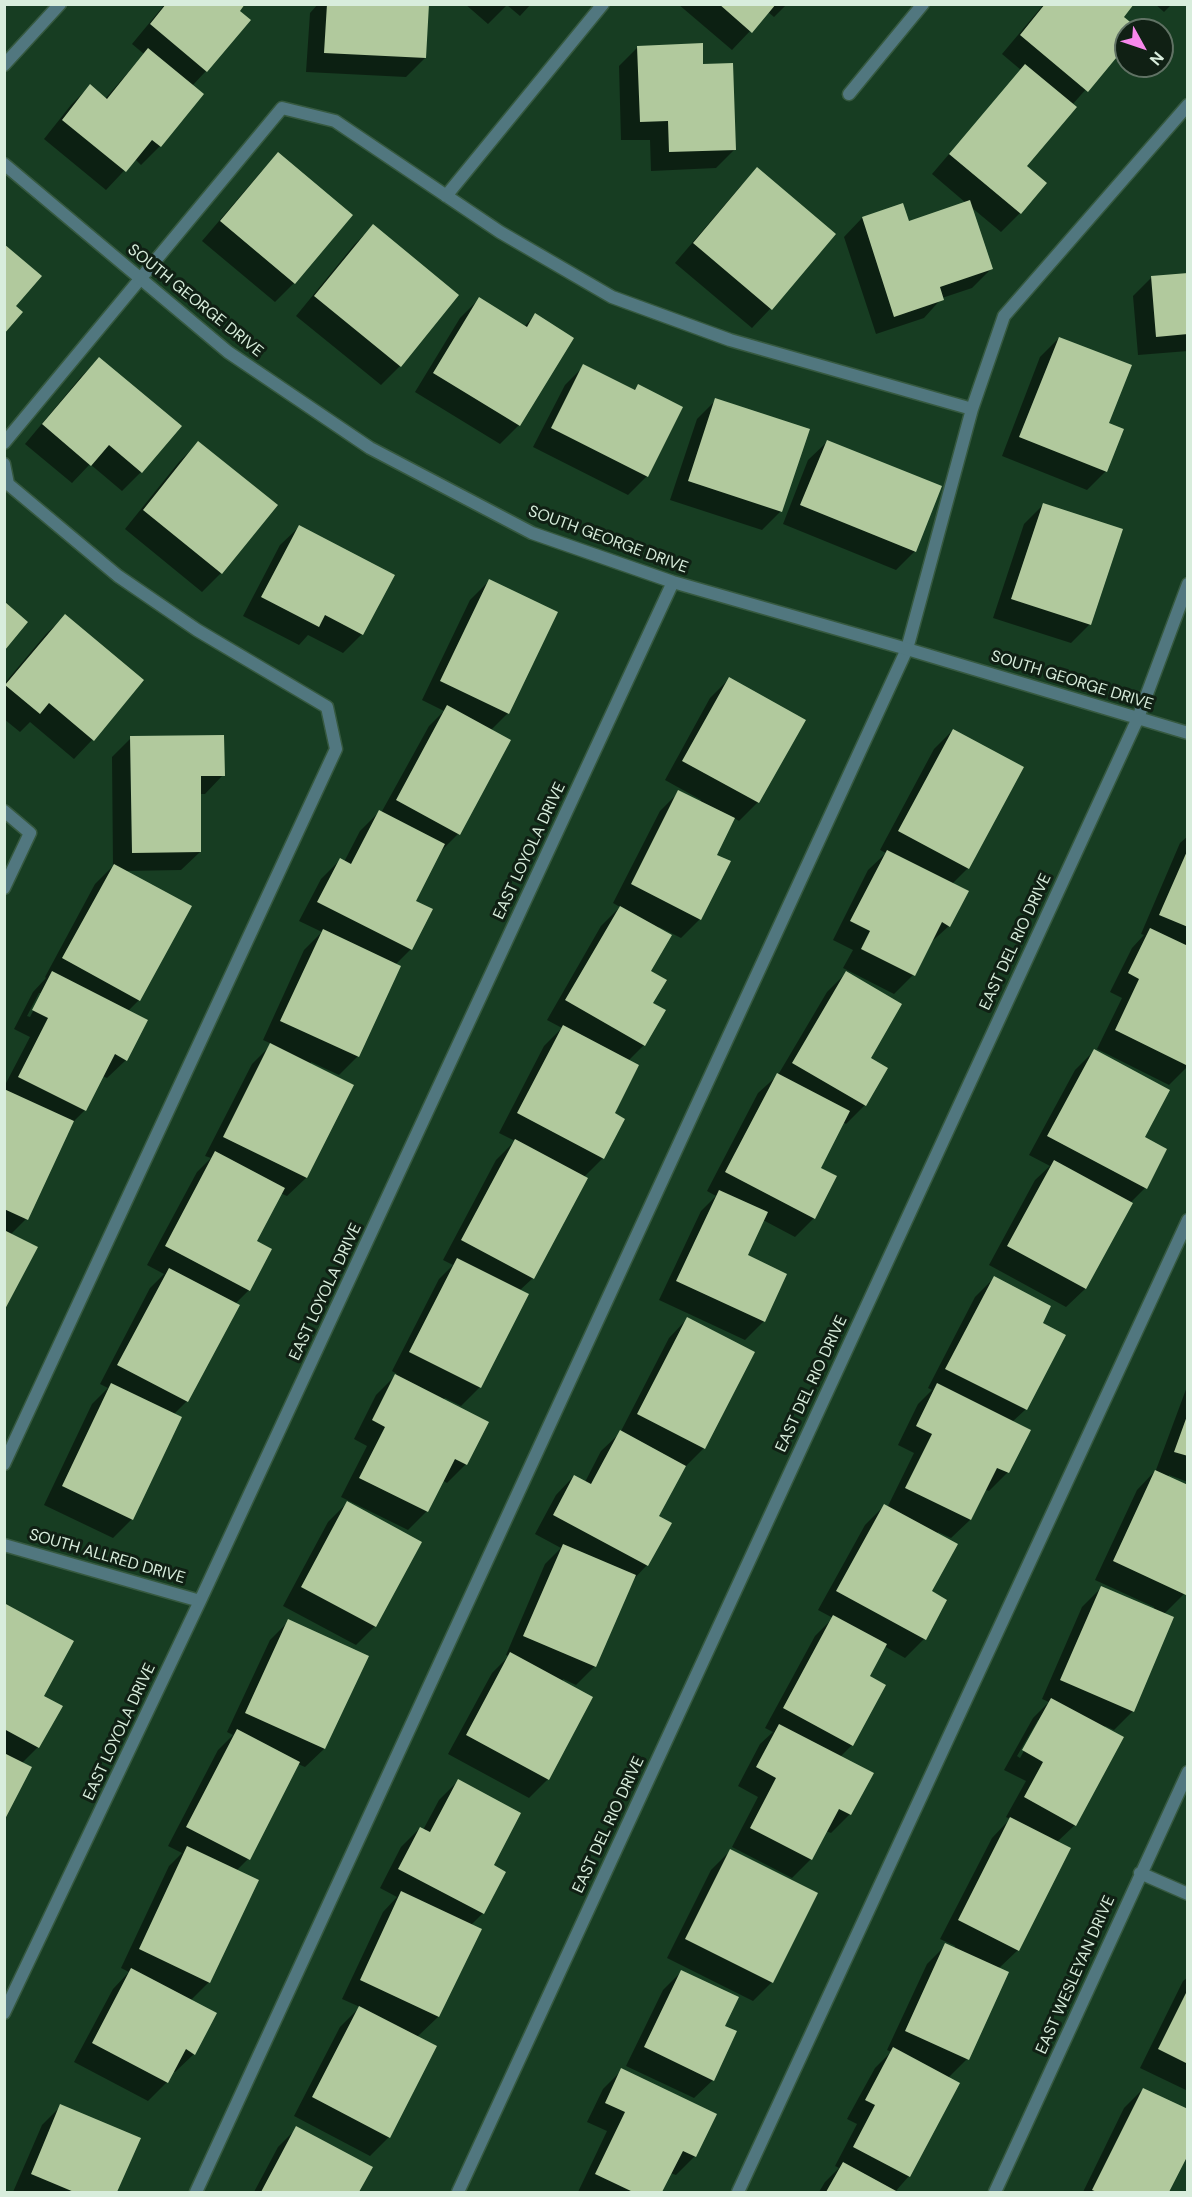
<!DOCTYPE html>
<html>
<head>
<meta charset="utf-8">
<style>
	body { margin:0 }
	#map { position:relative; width:1192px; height:2197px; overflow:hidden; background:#173d22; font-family:"DM Sans",sans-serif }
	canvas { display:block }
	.frame { position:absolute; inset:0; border:6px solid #d8eddc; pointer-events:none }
	.north { position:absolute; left:1114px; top:18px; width:60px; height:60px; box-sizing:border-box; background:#102014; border:2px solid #607264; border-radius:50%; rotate:130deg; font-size:16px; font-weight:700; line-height:24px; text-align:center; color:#d8eddc }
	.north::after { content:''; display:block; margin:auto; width:21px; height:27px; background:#f788eb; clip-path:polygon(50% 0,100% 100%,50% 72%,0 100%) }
</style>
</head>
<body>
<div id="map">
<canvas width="1192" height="2197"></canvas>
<div class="frame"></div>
<div class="north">N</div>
</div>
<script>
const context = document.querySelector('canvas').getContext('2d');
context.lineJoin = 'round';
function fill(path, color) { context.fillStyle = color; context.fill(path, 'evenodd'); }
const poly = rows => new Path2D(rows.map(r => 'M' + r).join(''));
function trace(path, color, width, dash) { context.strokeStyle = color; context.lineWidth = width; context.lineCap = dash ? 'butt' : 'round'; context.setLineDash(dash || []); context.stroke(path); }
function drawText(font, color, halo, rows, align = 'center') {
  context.font = font + ' "DM Sans",sans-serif'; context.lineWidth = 6; context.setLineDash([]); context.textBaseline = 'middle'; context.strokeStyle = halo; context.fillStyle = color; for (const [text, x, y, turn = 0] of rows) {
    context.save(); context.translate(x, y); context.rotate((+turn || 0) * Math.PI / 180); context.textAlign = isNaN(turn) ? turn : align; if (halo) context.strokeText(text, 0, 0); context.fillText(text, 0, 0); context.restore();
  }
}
const shadow = poly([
	[165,4,243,4,206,71,192,86,160,146,141,165,135,159,106,190,44,139,71,105,90,86,105,99,144,54,132,44],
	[318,4,427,4,425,58,406,77,306,72,310,13],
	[465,4,531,4,520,16,507,5,488,24],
	[678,4,787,4,774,17,768,12,732,50],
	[1044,4,1132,4,1122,17,1138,30,1126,30,1126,44,1072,105,1025,166,1045,183,1020,213,1001,232,971,207,991,269,972,288,942,298,924,318,876,334,844,237,862,218,908,223,966,203,932,174,1021,70,1002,54],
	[1155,4,1172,4,1164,12],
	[638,47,702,65,735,149,716,168,651,171,650,140,621,140,619,66],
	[278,154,294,283,275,302,202,241,260,173],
	[757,169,834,234,770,309,752,328,675,263,739,188],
	[373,226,400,366,381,385,296,316,354,245],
	[1188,274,1188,351,1138,355,1133,296,1152,277],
	[479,299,524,327,535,315,519,425,500,444,415,392,460,318],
	[1059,338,1106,471,1087,490,1002,456,1040,357],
	[99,359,179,427,141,472,122,491,90,464,72,483,25,444,80,378],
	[584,366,633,391,638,386,647,476,628,495,533,447,565,385],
	[716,400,781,511,762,530,670,500,697,419],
	[827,442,915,551,896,570,783,524,808,460],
	[198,443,221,573,202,592,125,529,179,462],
	[1043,505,1090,624,1071,643,993,618,1024,524],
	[299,527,393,575,362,634,343,653,308,635,299,645,243,616,280,545],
	[489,581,508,713,490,731,458,834,439,853,414,902,411,949,395,965,358,1056,339,1075,311,1062,310,1065,352,1086,306,1178,287,1196,280,1193,255,1242,249,1290,235,1304,187,1401,173,1415,132,1519,113,1538,44,1505,92,1404,108,1388,100,1384,150,1288,164,1274,147,1265,197,1172,211,1158,205,1156,252,1064,272,1044,263,1040,304,950,322,932,299,921,321,879,340,860,344,862,360,831,379,812,381,813,429,726,444,711,422,700,470,600],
	[4,604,26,622,4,647],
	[65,616,142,680,92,740,74,759,30,722,20,732,4,719,4,684,46,634],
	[729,679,758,802,739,821,734,818,715,855,700,919,681,938,659,927,658,929,649,972,651,1004,644,1045,628,1061,612,1113,603,1158,584,1177,586,1178,533,1278,519,1291,480,1387,461,1406,445,1398,443,1400,466,1464,447,1483,442,1480,427,1511,408,1530,341,1497,367,1446,354,1439,376,1395,397,1374,392,1371,439,1279,453,1265,443,1260,496,1160,515,1141,499,1133,544,1046,562,1028,547,1020,601,926,620,907,613,903,660,811,679,792,700,802,701,800,665,780,710,698],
	[953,730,968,868,952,884,949,926,929,944,913,975,894,994,843,968,853,950,833,940,868,870,886,853,880,850,934,749],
	[131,738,223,775,205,794,199,794,200,852,181,870,125,871,139,1000,128,1011,126,1060,107,1078,102,1076,85,1110,70,1125,26,1219,10,1235,4,1308,4,1087,30,1037,14,1029,33,992,46,978,45,977,95,884,113,866,112,757],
	[39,993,42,993,30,1017,27,1016],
	[1188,836,1188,1066,1169,1085,1097,1049,1122,998,1110,992,1132,948,1144,935,1141,934,1180,843],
	[846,973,865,1105,846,1124,843,1122,819,1168,814,1218,795,1237,763,1220,746,1256,785,1275,764,1321,745,1340,659,1300,701,1211,716,1196,707,1191,758,1093,778,1075,827,992],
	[1094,1051,1143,1138,1145,1188,1130,1203,1085,1289,1066,1307,989,1265,1035,1180,1050,1166,1029,1155,1075,1070],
	[994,1278,1041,1323,1064,1335,1025,1410,1012,1422,1029,1431,1007,1473,989,1491,984,1489,970,1520,951,1538,938,1532,937,1534,924,1639,905,1658,884,1646,868,1677,852,1745,840,1757,850,1814,831,1833,826,1831,811,1859,792,1878,732,1847,758,1797,738,1786,760,1744,773,1732,765,1728,815,1636,833,1618,818,1610,865,1525,884,1506,887,1508,914,1453,898,1445,918,1404,932,1390,928,1388,975,1297],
	[687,1319,704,1448,685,1467,657,1517,647,1565,633,1580,595,1666,576,1685,563,1679,548,1779,529,1798,448,1754,492,1673,509,1656,506,1655,545,1564,561,1548,535,1534,556,1495,574,1476,585,1482,601,1451,620,1433,669,1338],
	[1188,1384,1188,1482,1169,1475,1168,1477,1184,1594,1164,1614,1133,1711,1114,1730,1105,1726,1075,1825,1057,1842,1018,1950,998,1969,967,2059,948,2078,958,2084,909,2176,895,2192,819,2192,825,2182,839,2168,835,2166,857,2124,847,2119,875,2068,891,2052,887,2050,927,1964,946,1945,954,1949,955,1946,940,1939,992,1838,1010,1819,1006,1817,1026,1781,1004,1770,1033,1718,1049,1702,1042,1699,1082,1607,1101,1588,1153,1610,1154,1607,1095,1580,1137,1490,1156,1470],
	[1038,1720,1041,1720,1020,1758,1017,1756],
	[347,1503,375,1626,356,1645,283,1606,328,1522],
	[4,1605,42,1696,38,1747,22,1763,4,1818],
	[289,1621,367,1657,324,1749,305,1767,298,1764,248,1859,236,1871,209,1982,190,2001,194,2054,175,2072,172,2071,167,2082,148,2101,74,2062,113,1989,129,1972,121,1968,169,1866,182,1853,168,1846,218,1750,233,1735,227,1732,270,1640],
	[458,1781,492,1866,483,1913,471,1925,438,2017,417,2037,389,2137,370,2156,294,2116,340,2027,360,2007,342,1999,383,1912,397,1897,380,1888,401,1847,420,1828,423,1830,439,1800],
	[730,1851,772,1982,753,2001,667,1958,711,1870],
	[682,1971,723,2026,713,2080,694,2098,626,2066,663,1990],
	[1188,1977,1188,2091,1140,2068,1183,1981],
	[622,2070,715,2115,695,2156,676,2175,670,2173,661,2192,578,2192,607,2131,587,2122,603,2089],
	[1143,2089,1188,2151,1168,2192,1083,2192,1124,2108],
	[61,2106,139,2139,116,2192,13,2192,42,2125],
	[297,2128,371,2167,357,2192,254,2192,278,2147]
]);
const building = poly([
	[166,4,245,4,240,11,251,20,207,72,150,24],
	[327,4,429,4,426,58,324,53],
	[719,4,776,4,752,33],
	[1045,4,1134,4,1124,17,1140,30,1126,30,1126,46,1088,92,1020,35],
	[703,43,703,64,733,63,736,150,669,152,668,121,640,122,637,46],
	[148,48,204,94,161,147,152,140,126,172,62,120,90,84,107,99],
	[1025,64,1077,107,1027,166,1047,183,1021,214,949,154],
	[278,152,353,215,295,284,220,221],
	[757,167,836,234,772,310,693,243],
	[970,200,993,269,940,287,944,300,894,317,862,217,903,203,909,221],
	[373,224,459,295,401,367,314,296],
	[4,244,42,276,16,306,23,312,4,334],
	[1188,273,1188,334,1156,337,1151,276],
	[479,297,527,327,535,313,574,338,520,426,433,373],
	[1059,337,1132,365,1109,423,1124,429,1107,472,1019,437],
	[99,357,182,426,142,473,109,445,91,466,42,424],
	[583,364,635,390,638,384,683,407,648,477,551,428],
	[715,398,810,429,782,512,688,481],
	[827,440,942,486,916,552,800,505],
	[198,441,278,505,222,574,143,510],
	[1043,503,1123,529,1091,625,1011,599],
	[299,525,395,575,363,635,325,615,319,627,261,597],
	[489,579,558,612,509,714,440,681],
	[5,602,28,622,5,650],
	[65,614,144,680,94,741,49,703,40,714,5,685],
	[729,677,806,720,759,803,682,761],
	[447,705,511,740,460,835,396,800],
	[953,729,1024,767,969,869,898,831],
	[224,735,225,776,201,776,201,852,132,853,130,736],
	[678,790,735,818,717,855,731,861,701,920,631,884],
	[379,810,445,844,416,901,433,909,412,950,317,902,340,858,351,864],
	[1188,849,1188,927,1159,915],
	[887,850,969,891,950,927,942,922,915,976,861,949,870,931,850,921],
	[114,864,192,906,140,1001,62,958],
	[620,906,672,935,651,971,667,980,653,1003,666,1010,645,1046,565,1000],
	[1150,928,1188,946,1188,1066,1115,1030,1139,979,1128,973],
	[323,929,401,966,359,1057,280,1021],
	[52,971,148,1020,127,1061,115,1054,86,1111,18,1077,48,1018,32,1010],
	[846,971,902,1004,871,1058,888,1068,866,1106,792,1063],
	[563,1025,639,1065,615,1113,625,1119,604,1159,517,1113],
	[270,1043,354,1085,307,1178,223,1137],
	[1094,1049,1170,1090,1145,1137,1167,1149,1147,1189,1047,1136],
	[777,1073,850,1111,821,1168,837,1176,815,1219,725,1172],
	[4,1089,74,1121,28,1220,4,1209],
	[515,1139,588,1178,534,1279,461,1240],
	[215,1151,285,1188,257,1241,272,1249,250,1291,165,1246],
	[1054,1160,1133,1203,1086,1289,1007,1246],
	[719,1190,768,1212,748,1255,787,1274,765,1322,676,1281],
	[4,1230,38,1247,4,1311],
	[457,1258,529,1294,481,1388,409,1352],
	[169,1268,240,1305,188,1402,117,1365],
	[994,1276,1051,1306,1043,1323,1066,1335,1027,1410,945,1369],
	[687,1317,755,1352,705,1449,637,1414],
	[395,1374,489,1422,467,1465,455,1459,428,1512,359,1478,385,1427,372,1420],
	[111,1383,182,1417,133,1520,62,1486],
	[937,1383,1031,1430,1009,1473,997,1468,971,1520,905,1488,932,1434,916,1426],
	[1187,1416,1188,1416,1188,1456,1174,1452],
	[620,1430,686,1466,659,1516,672,1523,648,1566,553,1515,574,1475,591,1484],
	[1155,1470,1188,1485,1188,1590,1186,1595,1113,1561],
	[347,1501,422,1542,376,1627,301,1587],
	[884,1504,958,1544,932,1591,947,1600,926,1640,836,1591],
	[563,1544,636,1575,596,1667,523,1636],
	[1101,1586,1174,1617,1134,1712,1060,1680],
	[4,1603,74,1641,44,1696,63,1706,39,1748,4,1729],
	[833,1615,887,1644,870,1676,886,1685,853,1746,783,1708],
	[288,1619,369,1656,325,1749,245,1713],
	[510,1652,593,1697,549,1780,466,1735],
	[1051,1698,1124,1737,1076,1826,1024,1797,1043,1762,1022,1750],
	[779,1724,874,1773,851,1815,839,1809,812,1860,750,1828,776,1778,756,1767],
	[237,1729,300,1762,250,1860,186,1827],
	[4,1753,32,1767,4,1821],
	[458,1779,521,1813,494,1865,506,1872,484,1914,398,1869,420,1827,430,1832],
	[1010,1817,1071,1848,1019,1951,958,1920],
	[187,1846,259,1880,210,1983,139,1949],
	[730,1849,818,1893,773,1983,685,1939],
	[401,1891,482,1929,439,2017,360,1980],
	[945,1943,1009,1972,969,2060,905,2031],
	[131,1968,217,2013,195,2055,186,2049,168,2083,92,2043],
	[681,1970,739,1997,725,2026,737,2031,714,2081,644,2047],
	[1188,1989,1188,2064,1158,2049],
	[359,2006,437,2046,390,2138,312,2097],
	[893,2047,960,2083,910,2177,853,2147,875,2105,865,2100],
	[621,2068,717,2114,696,2157,683,2151,662,2192,633,2192,595,2174,625,2112,605,2103],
	[1143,2088,1188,2109,1188,2155,1169,2192,1097,2192,1092,2190],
	[60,2104,141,2138,117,2192,74,2192,31,2174],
	[296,2126,373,2167,359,2192,261,2192],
	[843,2162,898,2192,826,2192]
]);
const lane = poly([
	[446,196,603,4],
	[4,443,282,108,335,121,500,232,612,297,730,340,972,409],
	[4,464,8,484,118,576,197,630,327,707,336,749,4,1464],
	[196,2192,907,649,972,409,1004,316,1188,105],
	[738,2192,1188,1220]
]);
const street = poly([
	[4,65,60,4],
	[849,94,923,4],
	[4,164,228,352,370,448,532,533,673,582,907,649,1188,733],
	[4,811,30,833,4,888],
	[4,1545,200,1601],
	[1140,1873,1188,1894],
	[4,2013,200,1601,673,582],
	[458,2192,1138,718,1188,584],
	[995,2192,1188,1772]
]);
const streetNames = [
	["SOUTH GEORGE DRIVE",195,301,39],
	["SOUTH GEORGE DRIVE",608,540,20],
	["SOUTH GEORGE DRIVE",1072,681,17],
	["EAST LOYOLA DRIVE",530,851,-65],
	["EAST DEL RIO DRIVE",1016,942,-65],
	["EAST LOYOLA DRIVE",326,1292,-65],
	["EAST DEL RIO DRIVE",812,1384,-65],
	["SOUTH ALLRED DRIVE",107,1557,16],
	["EAST LOYOLA DRIVE",120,1732,-65],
	["EAST DEL RIO DRIVE",609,1825,-65],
	["EAST WESLEYAN DRIVE",1076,1975,-66]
];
fill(shadow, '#0007');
fill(building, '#b1c99d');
trace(lane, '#365940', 15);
trace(street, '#365940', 15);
trace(lane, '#51777f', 12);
trace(street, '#51777f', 12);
drawText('16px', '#d8eddc', '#102014', streetNames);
</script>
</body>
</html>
